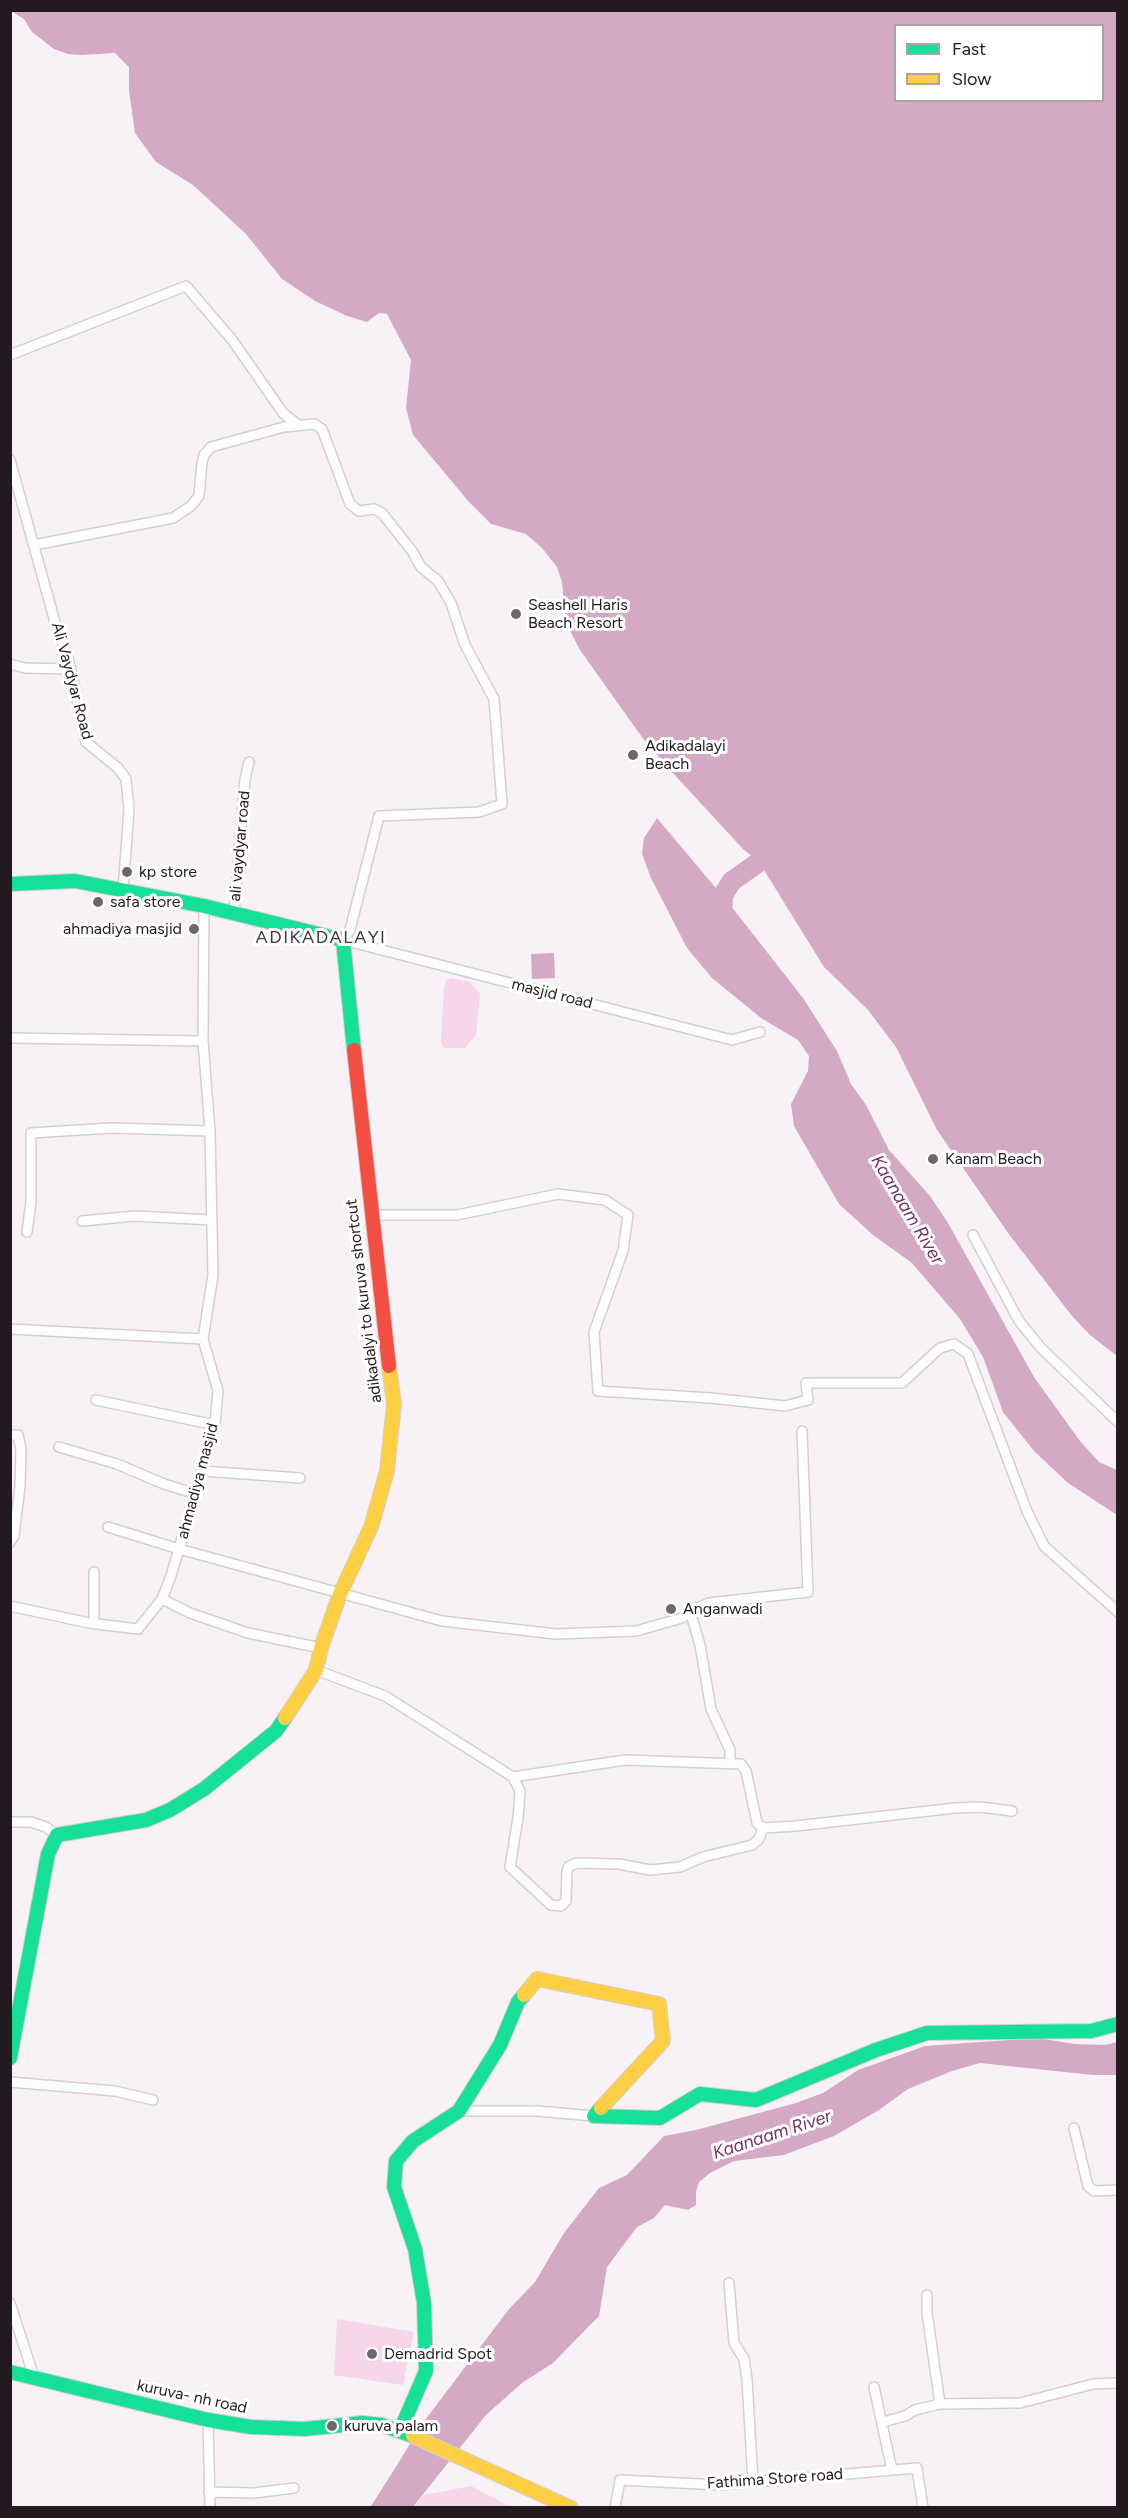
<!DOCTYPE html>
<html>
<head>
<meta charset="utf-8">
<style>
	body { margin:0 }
	#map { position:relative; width:1128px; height:2518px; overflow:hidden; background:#f8f2f6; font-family:Figtree,sans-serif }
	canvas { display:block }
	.frame { position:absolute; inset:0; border:12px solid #221a20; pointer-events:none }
	.legend { position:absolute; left:894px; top:24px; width:210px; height:78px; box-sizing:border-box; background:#fff; border:2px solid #a7a3a6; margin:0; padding:8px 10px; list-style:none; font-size:18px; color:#221a20 }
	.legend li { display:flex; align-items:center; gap:12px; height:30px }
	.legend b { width:30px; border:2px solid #a7a3a6 }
</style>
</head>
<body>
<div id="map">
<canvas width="1128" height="2518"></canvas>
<div class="frame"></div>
<ul class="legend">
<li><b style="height:8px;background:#16e098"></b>Fast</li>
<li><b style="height:8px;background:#ffcf43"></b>Slow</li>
</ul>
</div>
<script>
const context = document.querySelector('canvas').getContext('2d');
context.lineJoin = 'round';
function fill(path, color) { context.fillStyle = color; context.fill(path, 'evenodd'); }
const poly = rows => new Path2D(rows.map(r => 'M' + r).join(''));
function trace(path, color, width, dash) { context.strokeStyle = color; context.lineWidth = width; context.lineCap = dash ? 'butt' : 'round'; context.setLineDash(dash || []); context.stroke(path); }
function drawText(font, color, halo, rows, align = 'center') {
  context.font = font + ' Figtree,sans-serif'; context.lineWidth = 6; context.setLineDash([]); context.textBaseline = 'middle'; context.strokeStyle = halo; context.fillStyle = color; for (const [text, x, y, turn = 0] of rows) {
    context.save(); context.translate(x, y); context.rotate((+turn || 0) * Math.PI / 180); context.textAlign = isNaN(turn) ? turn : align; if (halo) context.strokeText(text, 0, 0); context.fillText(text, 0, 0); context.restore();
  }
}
const green = poly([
	[451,978,470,982,480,994,476,1035,465,1048,446,1048,443,1047,441,1042,444,987,447,980],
	[337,2319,414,2332,403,2385,334,2375],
	[471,2486,511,2507,413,2508,424,2495]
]);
const water = poly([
	[11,11,1117,11,1117,1356,1090,1335,1072,1316,1008,1233,937,1130,896,1047,868,1010,824,967,759,862,743,849,671,771,644,740,580,650,566,623,562,582,557,567,542,548,526,534,491,524,469,502,413,435,406,408,411,360,387,314,379,313,367,322,347,316,315,301,282,279,246,234,193,185,156,162,135,133,129,91,129,67,115,53,81,55,68,54,54,49,32,32,24,19],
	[896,26,1102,26,1102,100,896,100],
	[657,818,731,906,803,998,837,1051,851,1084,866,1105,889,1150,930,1196,948,1223,1034,1377,1080,1441,1099,1462,1117,1470,1117,1515,1068,1483,1034,1451,1003,1412,983,1357,960,1319,912,1263,873,1235,839,1204,794,1126,791,1104,808,1071,809,1056,798,1040,761,1018,712,978,687,948,651,878,642,854,644,838],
	[554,953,555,978,532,979,531,954],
	[1037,2038,1075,2044,1105,2045,1117,2042,1117,2075,1093,2075,980,2063,952,2071,908,2089,879,2110,834,2136,784,2155,734,2161,710,2173,699,2182,696,2192,696,2205,688,2210,665,2205,654,2218,637,2227,607,2267,599,2316,553,2363,522,2383,486,2415,413,2507,368,2508,371,2506,394,2470,422,2424,509,2309,535,2282,564,2233,599,2188,627,2175,664,2136,696,2130,796,2103,823,2093,858,2070,925,2046]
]);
const river = poly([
	[722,922,723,895,732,881,759,862]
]);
const street = poly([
	[10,355,186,286,233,341,283,413,298,425],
	[10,460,55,622,68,657,86,742,118,768,126,779,129,809,123,891],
	[34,545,173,518,191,506,199,496,202,463,204,455,211,447,284,427,314,424,322,429,350,504,359,511,374,509,382,513,412,551,421,567,438,581,451,603,465,645,494,699,502,804,479,812,379,816,350,930,343,940,732,1040,760,1032],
	[10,664,25,668,71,669],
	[234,913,245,779,249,762],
	[10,1038,203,1041],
	[371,1215,457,1215,558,1194,605,1200,628,1215,623,1251,594,1332,598,1391,711,1398,785,1406,808,1400,806,1383,902,1383,940,1348,954,1344,968,1354,1027,1511,1044,1546,1118,1612],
	[82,1221,135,1216,212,1220],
	[27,1232,31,1202,31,1133,111,1128,210,1131],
	[973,1235,1019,1321,1041,1348,1118,1422],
	[10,1329,203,1339],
	[96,1400,215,1425],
	[10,1435,18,1435,21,1450,20,1486,14,1536,10,1542],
	[59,1447,117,1464,164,1484,196,1494],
	[202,1471,300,1478],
	[108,1527,179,1549,442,1621,556,1634,636,1631,682,1618,690,1611,709,1603,808,1592,802,1431],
	[162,1599,190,1613,248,1633,321,1648],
	[10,1606,89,1623,138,1629,162,1599,171,1576,215,1425,218,1391,203,1339,213,1275,210,1131,203,1041,204,906],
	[690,1611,700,1645,711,1709,730,1750,730,1763],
	[94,1624,94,1572],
	[316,1670,385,1696,513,1777,625,1760,741,1764,746,1771,757,1823,763,1828,796,1826,955,1808,980,1807,1012,1811],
	[513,1777,520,1791,518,1818,510,1867,551,1905,561,1906,566,1901,567,1871,569,1866,577,1863,619,1864,650,1870,680,1867,703,1857,752,1845,759,1839,763,1828],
	[10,1822,31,1822,46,1827,57,1835],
	[10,2082,115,2091,153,2100],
	[459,2111,537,2111,594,2116],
	[1074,2128,1088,2186,1094,2191,1118,2190],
	[729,2283,734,2343,744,2359,747,2379,753,2482],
	[927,2295,927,2313,940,2404],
	[10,2303,34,2377],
	[874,2387,892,2470],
	[208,2420,210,2508],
	[883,2422,905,2416,915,2410,940,2404,1020,2403,1093,2384,1118,2383],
	[209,2492,254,2493,294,2488],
	[615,2508,620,2480,720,2485,917,2468,923,2508]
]);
const fast = poly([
	[10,884,75,881,204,906,343,940,354,1050],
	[10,2058,48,1854,57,1835,146,1820,170,1810,204,1789,276,1731,285,1718],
	[601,2108,594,2116,660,2118,700,2094,756,2100,876,2050,927,2033,1091,2031,1118,2024],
	[10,2372,208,2420,251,2427,305,2429,362,2423,382,2425,413,2436],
	[400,2431,426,2371,424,2303,415,2249,394,2187,396,2161,413,2141,459,2111,500,2045,518,2002,524,1995]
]);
const slow = poly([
	[285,1718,316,1670,321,1648,340,1594,371,1527,387,1471,394,1404,389,1366],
	[524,1995,537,1979,659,2004,663,2041,601,2108],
	[413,2436,571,2508]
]);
const jam = poly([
	[354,1050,389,1366]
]);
const markers = [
	[516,614,6,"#6d666b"],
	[633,755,6,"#6d666b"],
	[127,872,6,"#6d666b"],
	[98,902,6,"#6d666b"],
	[194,929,6,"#6d666b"],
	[933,1159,6,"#6d666b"],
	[671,1609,6,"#6d666b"],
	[372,2354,6,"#6d666b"],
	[332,2426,6,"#6d666b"]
];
const poiNames = [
	["Seashell Haris",528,605],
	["Beach Resort",528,623],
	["Adikadalayi",645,746],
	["Beach",645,764],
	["kp store",139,872],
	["safa store",110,902],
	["ahmadiya masjid",182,929,"right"],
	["Kanam Beach",945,1159],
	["Anganwadi",683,1609],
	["Demadrid Spot",384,2354],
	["kuruva palam",344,2426]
];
const streetNames = [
	["Ali Vaydyar Road",72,681,75],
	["ali vaydyar road",240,846,-85],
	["masjid road",552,994,14],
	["adikadalyi to kuruva shortcut",364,1301,-97],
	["ahmadiya masjid",198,1481,-75],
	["kuruva- nh road",192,2397,12],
	["Fathima Store road",775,2479,-4]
];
const neighbourhoodNames = [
	["ADIKADALAYI",321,938]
];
const waterNames = [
	["Kaanaam River",907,1210,59],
	["Kaanaam River",772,2135,-18]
];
fill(green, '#f5d6ea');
fill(water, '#d3a9c6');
trace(river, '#d3a9c6', 20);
trace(street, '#d5ced2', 12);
trace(fast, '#d5ced2', 16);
trace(slow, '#d5ced2', 16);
trace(jam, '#d5ced2', 16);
trace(street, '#fefdfe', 9);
trace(fast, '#16e098', 14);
trace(slow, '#ffcf43', 14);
trace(jam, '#f24e42', 14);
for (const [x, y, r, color] of markers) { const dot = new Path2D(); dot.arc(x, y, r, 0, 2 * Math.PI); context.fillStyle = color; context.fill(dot); trace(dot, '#fff', 2); }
drawText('16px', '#221a20', '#fff', poiNames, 'left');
drawText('16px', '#221a20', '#fff', streetNames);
context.letterSpacing = '1.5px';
drawText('18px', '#463440', '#fff', neighbourhoodNames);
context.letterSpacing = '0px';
drawText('italic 18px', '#753164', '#fff', waterNames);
</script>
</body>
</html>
